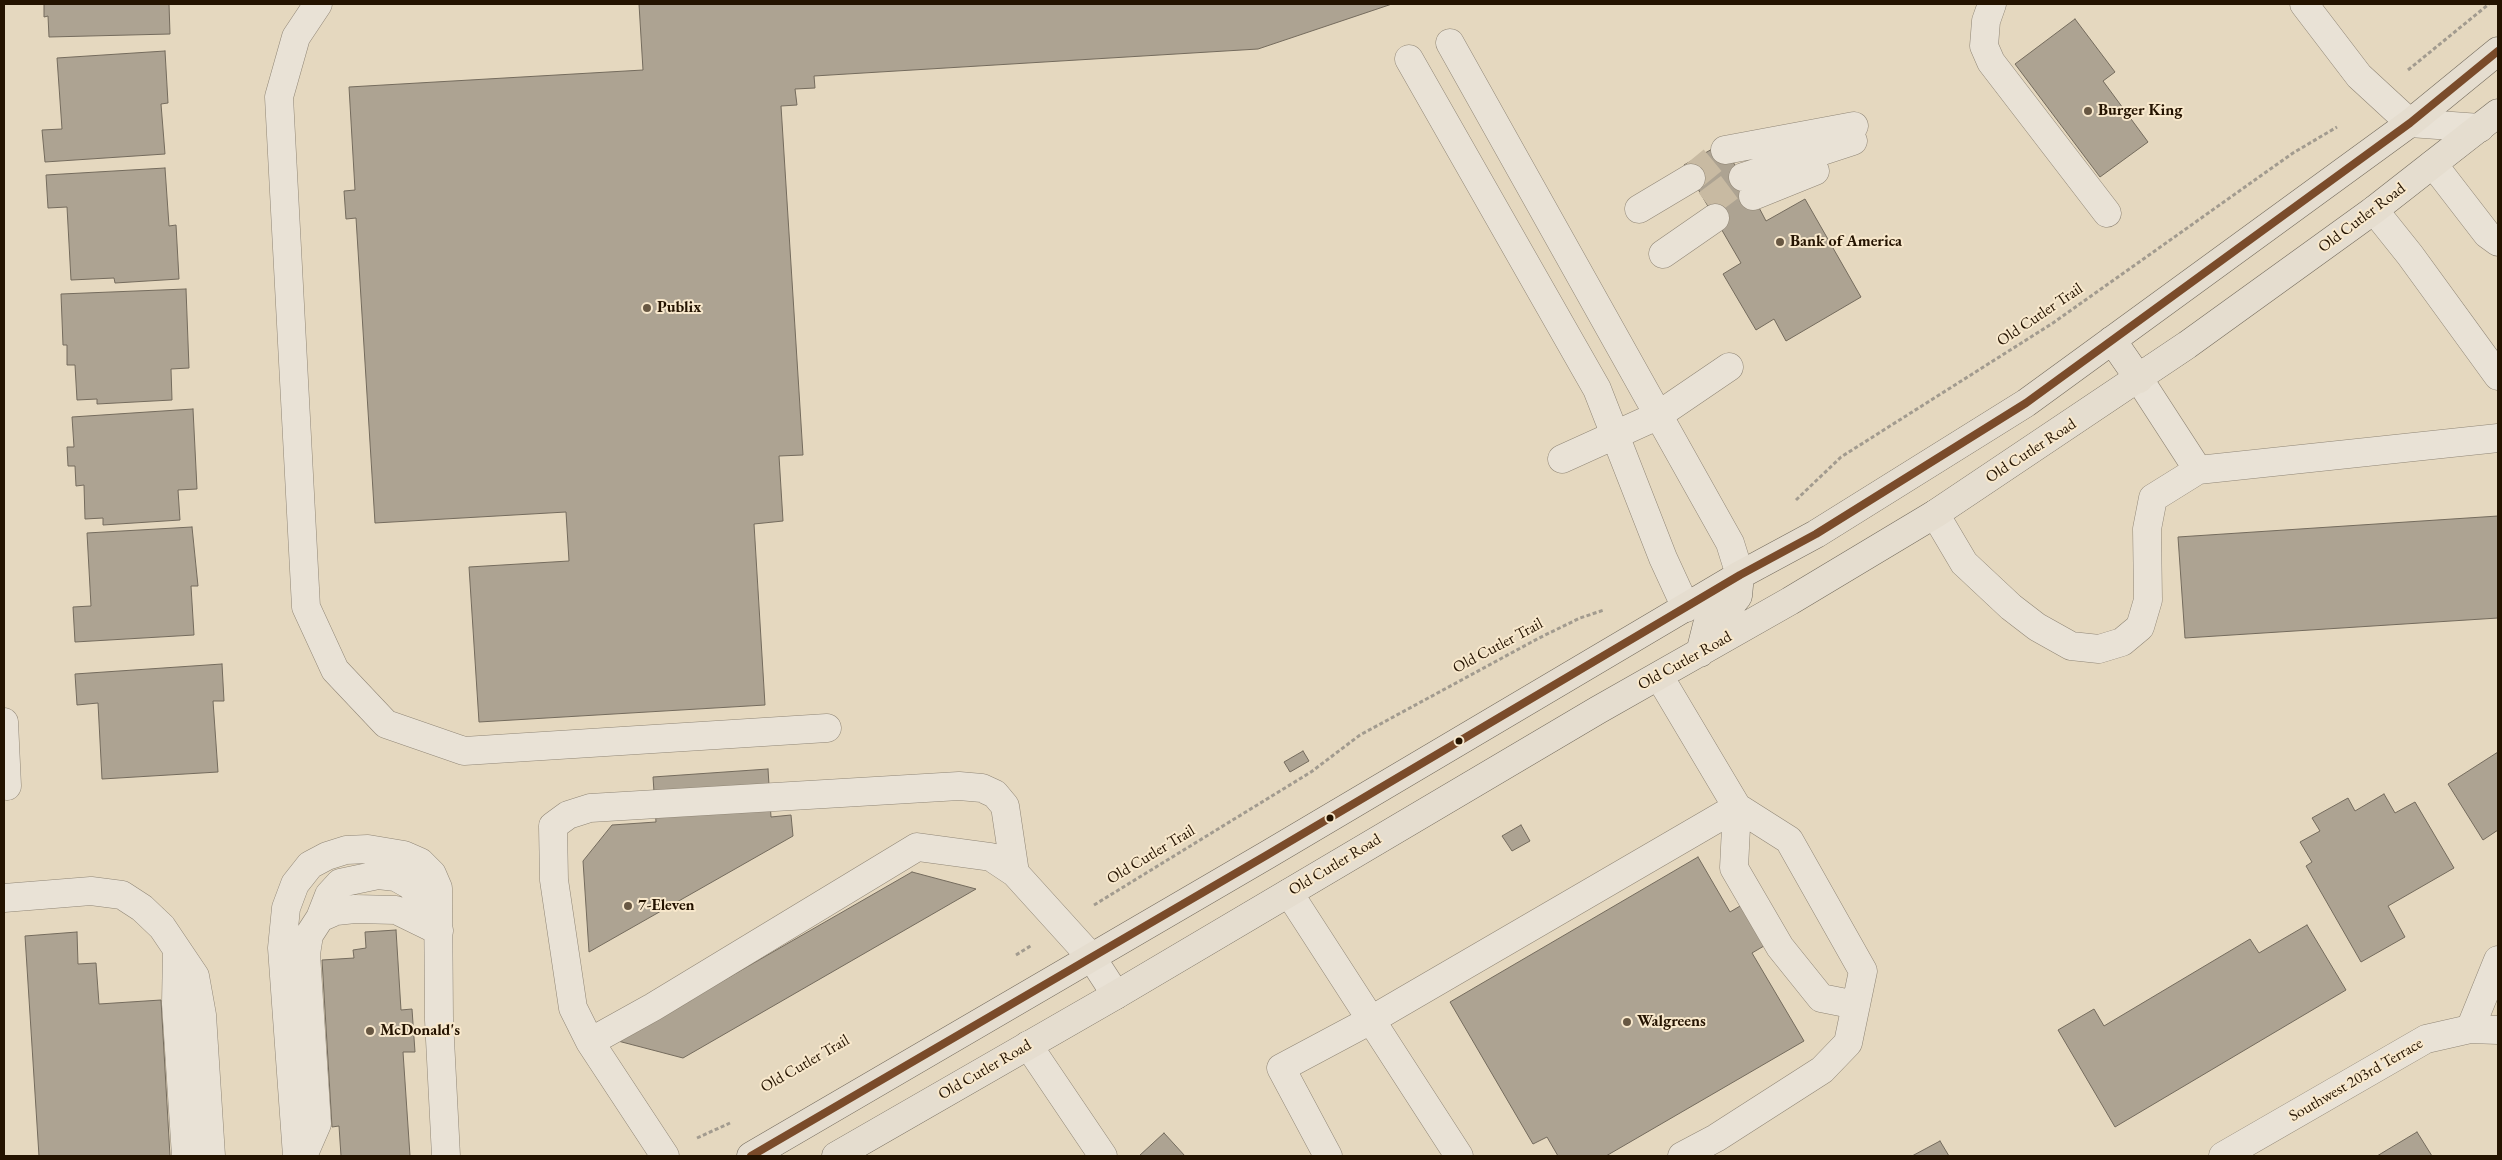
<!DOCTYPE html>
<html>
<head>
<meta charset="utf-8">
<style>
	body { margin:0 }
	#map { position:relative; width:2502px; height:1160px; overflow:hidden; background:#e5d8bf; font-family:"EB Garamond",serif }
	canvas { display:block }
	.frame { position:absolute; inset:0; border:5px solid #241300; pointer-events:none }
</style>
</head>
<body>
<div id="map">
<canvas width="2502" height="1160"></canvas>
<div class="frame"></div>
</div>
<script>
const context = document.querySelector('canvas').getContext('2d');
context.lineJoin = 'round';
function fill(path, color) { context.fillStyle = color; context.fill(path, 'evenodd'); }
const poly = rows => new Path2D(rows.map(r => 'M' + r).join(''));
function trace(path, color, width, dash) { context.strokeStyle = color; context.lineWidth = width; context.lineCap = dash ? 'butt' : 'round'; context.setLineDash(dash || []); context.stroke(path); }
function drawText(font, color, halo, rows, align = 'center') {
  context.font = font + ' "EB Garamond",serif'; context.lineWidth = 4; context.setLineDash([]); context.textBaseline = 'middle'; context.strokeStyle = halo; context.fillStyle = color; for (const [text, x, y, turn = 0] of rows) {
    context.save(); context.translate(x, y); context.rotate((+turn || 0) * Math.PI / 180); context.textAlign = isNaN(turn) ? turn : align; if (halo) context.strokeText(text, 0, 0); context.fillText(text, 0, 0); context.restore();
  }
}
const building = poly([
	[44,4,169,4,170,34,49,37,48,16,44,17,44,4],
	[639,4,1392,4,1258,49,814,76,815,88,795,89,797,105,781,106,803,455,779,456,783,521,754,524,765,705,479,722,469,567,569,561,566,512,375,523,356,218,346,219,344,191,355,190,349,87,643,70,639,4],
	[2075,19,2115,72,2103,81,2148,142,2100,177,2015,64,2075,19],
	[165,51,168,103,161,104,165,154,45,162,42,130,62,129,57,58,165,51],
	[1721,144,1743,177,1766,221,1805,199,1861,297,1786,341,1774,319,1756,330,1723,274,1741,263,1684,165,1721,144],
	[165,168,169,226,176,225,179,279,115,283,114,278,71,280,67,207,48,208,46,175,165,168],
	[186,289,189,368,171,369,172,400,97,404,97,399,77,400,75,365,67,365,67,345,63,345,61,294,186,289],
	[193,409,197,489,178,490,180,520,103,525,103,518,85,519,84,485,76,486,75,466,68,466,67,447,74,447,72,417,193,409],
	[2498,516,2498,618,2185,638,2178,537,2498,516],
	[192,527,198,586,191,586,194,635,75,642,73,607,91,606,87,533,192,527],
	[222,664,224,701,213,701,218,772,102,779,98,703,77,705,75,674,222,664],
	[1303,751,1309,761,1290,772,1284,762,1303,751],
	[2498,752,2498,830,2483,840,2448,784,2498,752],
	[768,769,771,817,791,815,793,836,589,952,583,861,612,825,656,822,653,777,768,769],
	[2384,794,2395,813,2415,802,2454,868,2388,906,2405,937,2361,962,2306,866,2312,862,2300,842,2320,831,2312,818,2348,798,2355,811,2384,794],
	[1521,825,1530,841,1512,851,1502,836,1521,825],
	[1698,857,1730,912,1762,893,1786,933,1752,953,1804,1041,1606,1156,1558,1156,1547,1137,1533,1144,1450,1002,1698,857],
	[912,872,976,889,683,1058,618,1041,912,872],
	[2307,925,2346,990,2115,1127,2058,1030,2094,1009,2104,1026,2250,939,2259,953,2307,925],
	[396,930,401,1010,412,1009,415,1052,403,1052,410,1156,341,1156,339,1126,332,1127,322,960,354,958,353,950,366,948,365,932,396,930],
	[77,932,78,964,96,963,99,1004,161,1000,170,1156,39,1156,25,936,77,932],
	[2417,1132,2432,1156,2377,1156,2417,1132],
	[1164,1133,1185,1156,1139,1156,1164,1133],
	[1940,1141,1949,1156,1912,1156,1940,1141]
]);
const minorTunnel = poly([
	[1691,178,1725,150],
	[1707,204,1743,177]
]);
const path = poly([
	[2408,70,2489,4],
	[1796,500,1841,457,2053,323,2293,153,2337,127],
	[1094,905,1311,772,1360,735,1539,638,1580,618,1604,610],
	[1016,955,1032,945],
	[697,1138,730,1123]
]);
const minor = poly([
	[318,4,296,37,279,97,306,607,335,670,386,724,464,751,827,728],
	[1992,4,1986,21,1984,46,1991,62,2107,213],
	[2304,4,2359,76,2410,123,2480,128],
	[1450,43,1730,543,1740,575],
	[1409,59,1597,389,1663,558,1686,608],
	[1725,150,1854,126],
	[2433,164,2487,234,2498,242],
	[1743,177,1853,141],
	[1753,196,1815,171],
	[1639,209,1691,178],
	[2374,210,2410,255,2498,376],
	[1663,254,1715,218],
	[2139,379,2198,470,2498,438],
	[1562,459,1657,416,1729,367],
	[1935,514,1964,563,2011,607,2037,627,2071,646,2099,649,2122,642,2140,627,2148,600,2147,529,2153,498,2198,470],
	[1659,676,1737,807,1789,840,1863,971,1848,1043,1822,1070,1716,1138,1682,1156],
	[4,722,7,786],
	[1737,807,1734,868,1780,947,1821,998,1856,1005],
	[1289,893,1459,1156],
	[4,898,91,891,122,895,142,908,162,927,195,976,202,1015,211,1156],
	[320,918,329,895,340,883,378,875,396,877,410,885,418,894,439,930],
	[177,950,176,1004,186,1156],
	[2470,1029,2498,960],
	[590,1042,573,1008,554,880,553,826,568,815,590,808,959,786,982,788,995,794,1005,806,1015,873],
	[1028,1045,1103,1156],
	[297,1156,282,948,286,908,295,884,310,865,327,856,346,850,368,849,404,855,420,862,432,874,438,888,439,1020,446,1156],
	[303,1156,317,1124,306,954,309,935,320,918,336,911,355,909,396,910,439,931],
	[665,1156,590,1042,653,1007,917,847,991,857,1015,873,1092,958,1116,995],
	[1328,1156,1281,1068,1371,1020,1737,807],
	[2223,1156,2426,1039,2470,1029,2498,1030]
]);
const major = poly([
	[2112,340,2139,379],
	[1700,653,1707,625,1720,619,1738,596,1740,575],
	[751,1156,1267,855,1740,575,1816,534,2026,403,2410,123,2498,51],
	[836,1156,1116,995,1598,710,1790,601,1935,514,2187,345,2374,210,2498,113]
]);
const bus1 = poly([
	[751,1156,1267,855,1740,575,1816,534,2026,403,2410,123,2498,51]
]);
const markers = [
	[2088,111,5,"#685843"],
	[1780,242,5,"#685843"],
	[647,308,5,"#685843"],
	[1459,741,4.5,"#241300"],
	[1330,818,4.5,"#241300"],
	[628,906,5,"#685843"],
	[1627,1022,5,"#685843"],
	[370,1031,5,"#685843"]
];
const poiNames = [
	["Burger King",2098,111],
	["Bank of America",1790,242],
	["Publix",657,308],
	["7-Eleven",638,906],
	["Walgreens",1637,1022],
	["McDonald's",380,1031]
];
const streetNames = [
	["Old Cutler Road",2362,218,-37],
	["Old Cutler Trail",2040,315,-34],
	["Old Cutler Road",2031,451,-33],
	["Old Cutler Trail",1498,646,-28],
	["Old Cutler Road",1685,661,-29],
	["Old Cutler Trail",1151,855,-31],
	["Old Cutler Road",1335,865,-31],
	["Old Cutler Trail",805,1064,-30],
	["Old Cutler Road",985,1070,-30],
	["Southwest 203rd Terrace",2356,1080,-30]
];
fill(building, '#ada392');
trace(building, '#746b5d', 1);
trace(minorTunnel, '#c8baa2', 28, [28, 14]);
trace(minor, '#908676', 29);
trace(major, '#746b5d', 29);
trace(path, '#a29b8f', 3, [4, 2.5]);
trace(minor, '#e9e2d6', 28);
trace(major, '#e5ddcf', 28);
trace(bus1, '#7a4b2a', 8);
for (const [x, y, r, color] of markers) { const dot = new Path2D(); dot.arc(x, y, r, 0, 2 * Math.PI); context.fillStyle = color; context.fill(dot); trace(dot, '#f8e8cc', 2); }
drawText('bold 16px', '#241300', '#f8e8cc', poiNames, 'left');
drawText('16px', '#241300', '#f8e8cc', streetNames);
</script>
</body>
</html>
